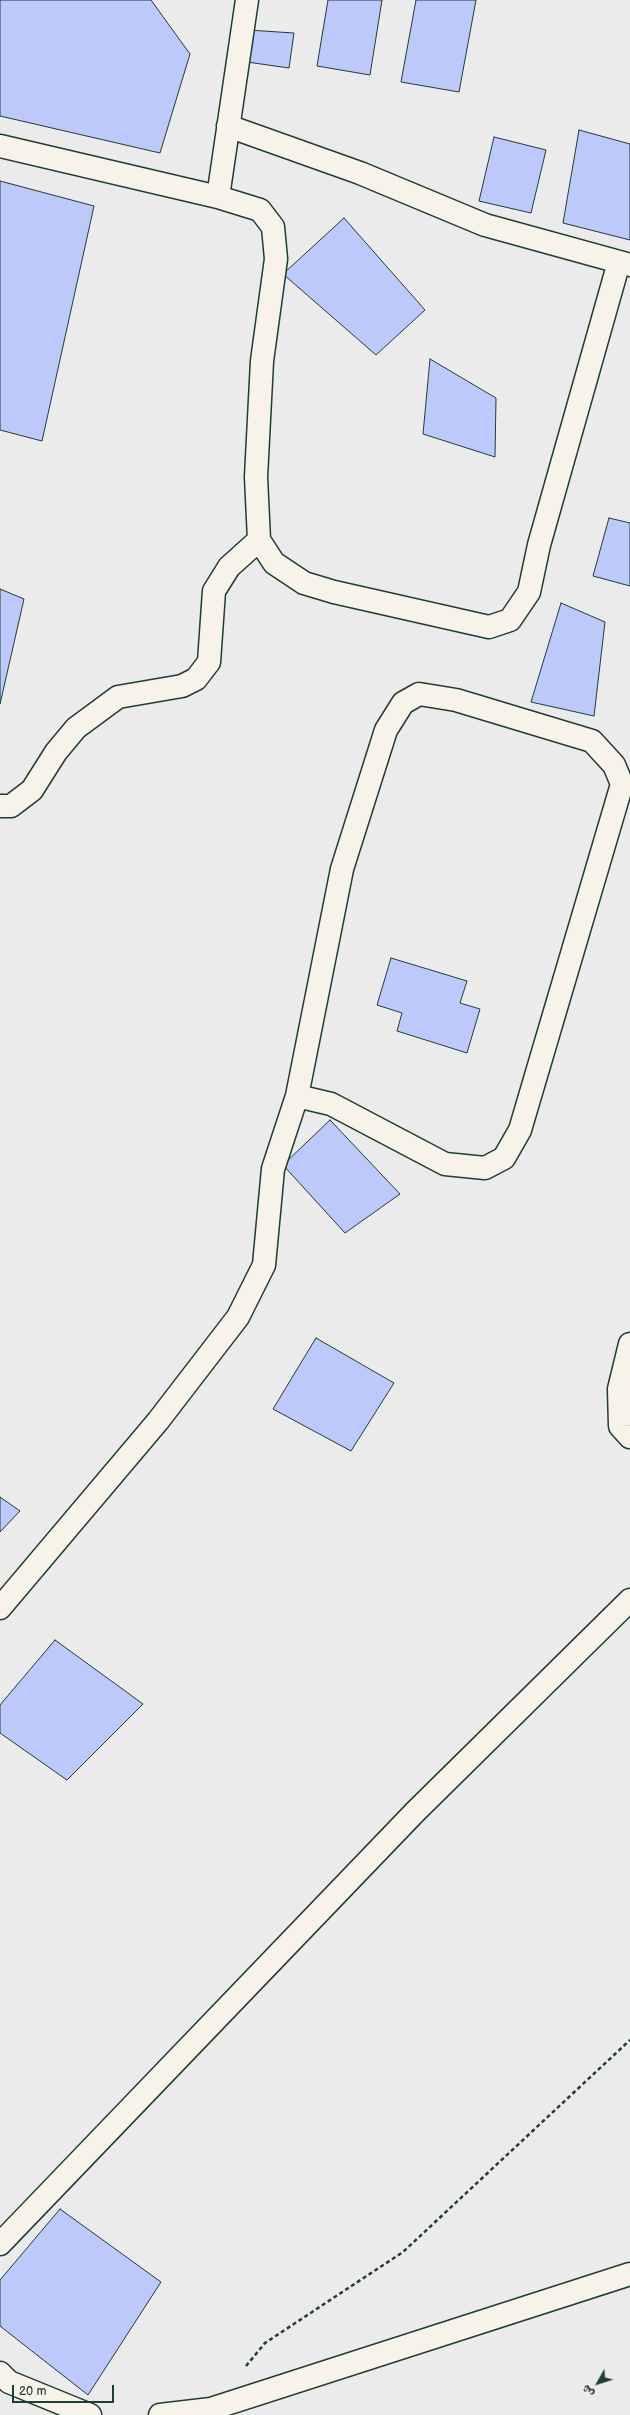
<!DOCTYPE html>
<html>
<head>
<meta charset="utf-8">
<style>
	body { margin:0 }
	#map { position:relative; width:630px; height:2415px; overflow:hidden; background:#ebebec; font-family:"Balsamiq Sans","Playpen Sans Arabic",sans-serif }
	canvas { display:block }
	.north { position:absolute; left:578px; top:2363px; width:40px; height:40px; -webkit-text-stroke:3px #f7f3e8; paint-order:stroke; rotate:231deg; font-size:11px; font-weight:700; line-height:16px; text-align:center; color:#1f3d34 }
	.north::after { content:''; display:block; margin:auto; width:14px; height:18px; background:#1f3d34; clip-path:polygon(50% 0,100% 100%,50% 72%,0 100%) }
	.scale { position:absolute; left:12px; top:2385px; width:102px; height:18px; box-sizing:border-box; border:2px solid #1f3d34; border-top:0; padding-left:5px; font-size:12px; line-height:14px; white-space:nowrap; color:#1f3d34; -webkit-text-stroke:3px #f7f3e8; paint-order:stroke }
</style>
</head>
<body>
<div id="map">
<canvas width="630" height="2415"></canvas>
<div class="north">ش</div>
<div class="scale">20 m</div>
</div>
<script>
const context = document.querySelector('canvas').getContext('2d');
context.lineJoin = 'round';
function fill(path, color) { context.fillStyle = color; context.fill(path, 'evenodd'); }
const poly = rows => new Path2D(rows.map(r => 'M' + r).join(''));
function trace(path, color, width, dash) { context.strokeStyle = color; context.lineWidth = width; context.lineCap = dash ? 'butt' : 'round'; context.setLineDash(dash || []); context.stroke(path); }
const building = poly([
	[0,0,151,0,190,54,160,153,0,116,0,0],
	[328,0,382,0,370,75,317,66,328,0],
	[416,0,476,0,459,92,401,82,416,0],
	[248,30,294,33,289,68,247,62,248,30],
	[579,130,630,144,630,240,563,223,579,130],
	[494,137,546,150,531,213,479,201,494,137],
	[0,181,94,206,42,441,0,430,0,181],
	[344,218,425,310,376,355,283,274,344,218],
	[430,359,496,398,495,457,423,434,430,359],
	[609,518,630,523,630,586,593,576,609,518],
	[0,589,24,599,0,704,0,589],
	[561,603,605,622,594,716,531,702,561,603],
	[391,958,467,981,460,1003,480,1009,467,1053,397,1031,402,1013,377,1005,391,958],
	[330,1120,400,1194,345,1233,283,1165,330,1120],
	[316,1338,394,1383,351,1451,273,1409,316,1338],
	[0,1497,20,1511,0,1532,0,1497],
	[55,1640,143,1704,67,1780,0,1733,0,1705,55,1640],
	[60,2209,161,2282,88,2395,0,2326,0,2280,60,2209]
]);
const path = poly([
	[246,2366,265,2343,403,2252,630,2040]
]);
const minor = poly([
	[228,126,360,173,485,225,630,265],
	[0,146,218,197,247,0],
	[218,197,260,210,273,227,276,259,262,361,256,477,259,540,274,563,304,583,334,592,489,627,510,620,529,592,539,545,619,262],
	[0,806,11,806,32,790,56,752,76,728,118,697,182,686,196,679,209,662,214,591,229,567,259,540],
	[630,1344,619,1389,620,1426,630,1437],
	[0,1608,158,1421,238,1317,264,1265,273,1169,297,1096,342,869,386,730,403,703,419,694,456,700,592,741,614,765,622,784,520,1130,504,1158,485,1168,445,1164,331,1104,297,1096],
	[0,2244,415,1812,630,1600],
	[0,2373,9,2382,90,2415],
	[160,2415,211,2409,630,2274]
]);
fill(building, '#bdc9fa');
trace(building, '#1f3d34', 1);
trace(minor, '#1f3d34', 25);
trace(path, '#1f3d34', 2.5, [4, 3]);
trace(minor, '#f7f3e8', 22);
</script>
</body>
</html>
